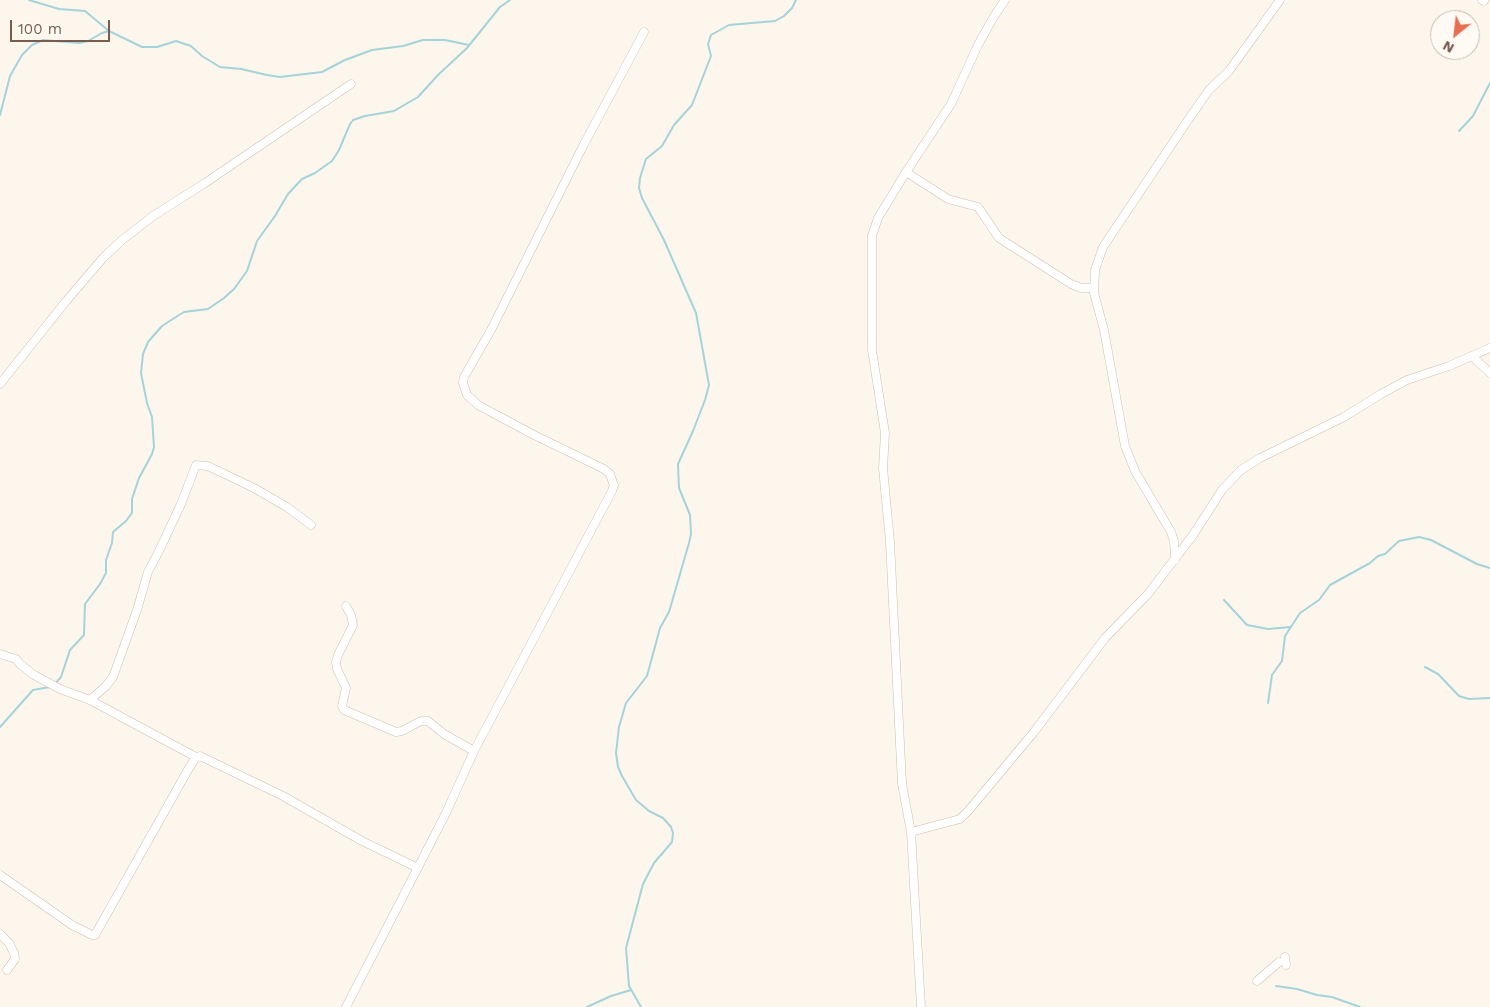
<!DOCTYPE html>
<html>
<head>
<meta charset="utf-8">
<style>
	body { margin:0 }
	#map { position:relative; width:1490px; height:1007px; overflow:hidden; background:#fdf6ec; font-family:"Work Sans",sans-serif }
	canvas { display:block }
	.north { position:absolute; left:1430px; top:10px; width:50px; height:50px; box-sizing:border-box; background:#fffaf3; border:1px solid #cabbb1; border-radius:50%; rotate:209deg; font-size:14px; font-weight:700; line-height:20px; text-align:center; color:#7a5c4d }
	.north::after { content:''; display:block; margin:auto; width:18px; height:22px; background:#e76f51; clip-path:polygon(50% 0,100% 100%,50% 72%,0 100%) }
	.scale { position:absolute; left:10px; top:20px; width:100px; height:22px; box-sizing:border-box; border:2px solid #7a5c4d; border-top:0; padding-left:6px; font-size:15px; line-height:18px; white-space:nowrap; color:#7a5c4d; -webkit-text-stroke:4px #fffaf3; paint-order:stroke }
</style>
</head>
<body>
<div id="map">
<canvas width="1490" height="1007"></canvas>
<div class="north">N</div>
<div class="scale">100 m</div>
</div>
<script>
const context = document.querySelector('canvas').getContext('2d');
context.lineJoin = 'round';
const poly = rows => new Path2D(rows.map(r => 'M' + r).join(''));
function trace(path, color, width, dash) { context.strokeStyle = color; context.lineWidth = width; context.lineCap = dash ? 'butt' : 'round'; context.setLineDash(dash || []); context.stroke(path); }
const stream = poly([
	[29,0,59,9,85,11,109,31],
	[0,115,10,76,22,55,32,45,43,40,79,43,88,41,102,33,109,31,142,47,157,47,176,41,191,46,202,56,220,67,241,69,267,75,280,77,322,72,345,60,372,50,403,46,423,40,445,40,469,45],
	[1459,131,1473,116,1490,83],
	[1224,600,1247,625,1268,629,1290,627],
	[1425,667,1438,674,1459,696,1469,699,1490,698],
	[55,684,61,677,70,650,84,635,85,604,100,584,106,573,106,560,112,543,113,532,126,521,132,513,132,499,139,478,152,454,154,447,152,417,147,403,141,373,143,354,148,342,162,326,179,315,184,312,208,309,224,298,234,289,247,271,257,241,275,216,288,194,302,179,315,173,332,161,339,150,350,124,353,120,365,116,394,111,418,97,438,75,467,48,500,7,510,0],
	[1268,703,1272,675,1282,661,1285,636,1300,613,1319,600,1330,585,1370,563,1378,556,1385,554,1399,541,1419,537,1431,540,1477,564,1490,568],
	[0,727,33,690,50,687],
	[1276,986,1297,989,1317,995,1332,997,1360,1007],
	[587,1007,611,996,631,990],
	[641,1007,629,986,626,948,643,884,654,863,672,842,673,833,671,827,663,818,649,811,636,800,622,776,618,767,616,753,619,727,626,703,647,676,660,628,669,612,689,543,691,534,690,515,679,488,678,464,693,431,705,400,709,385,696,313,664,240,642,198,639,188,640,178,646,159,662,146,674,125,692,105,711,56,708,44,711,35,729,25,775,21,784,16,792,8,796,0]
]);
const minor = poly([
	[1482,0,1484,1],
	[906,172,948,199,978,207,999,238,1071,284,1081,288,1093,288],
	[1472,356,1490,373],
	[0,384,67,300,103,258,122,240,153,216,205,183,351,84],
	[1175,560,1174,541,1171,532,1135,471,1125,446,1104,330,1094,293,1095,270,1103,247,1186,123,1209,90,1229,71,1280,0],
	[346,606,351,615,353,625,338,655,336,662,337,669,346,688,342,706,344,710,396,732,402,731,421,721,428,721,444,734,474,751],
	[0,654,16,659,20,664,34,675,60,689,90,700,194,756,195,759],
	[90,700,106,686,113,677,137,610,148,572,160,549,181,504,196,465,208,466,254,488,287,507,311,525],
	[911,832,960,819,969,810,1034,732,1105,638,1148,594,1193,535,1222,490,1241,470,1260,458,1344,417,1381,394,1407,380,1449,366,1490,348],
	[0,875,72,925,92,935,95,935,189,768,195,759,200,756,283,796,362,841,418,868],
	[0,934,9,943,14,953,15,959,7,970],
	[1285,957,1286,965],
	[1257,981,1279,962],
	[346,1007,446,813,474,751,612,491,614,485,612,480,610,474,604,469,534,435,478,405,467,395,463,383,464,377,491,330,583,146,644,32],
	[921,1007,911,832,902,784,890,542,883,468,885,433,872,350,872,236,878,218,906,172,951,104,978,45,993,18,1005,0]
]);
trace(stream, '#a5d3da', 2);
trace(minor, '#d1beb0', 9);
trace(minor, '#fff', 8);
</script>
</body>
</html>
